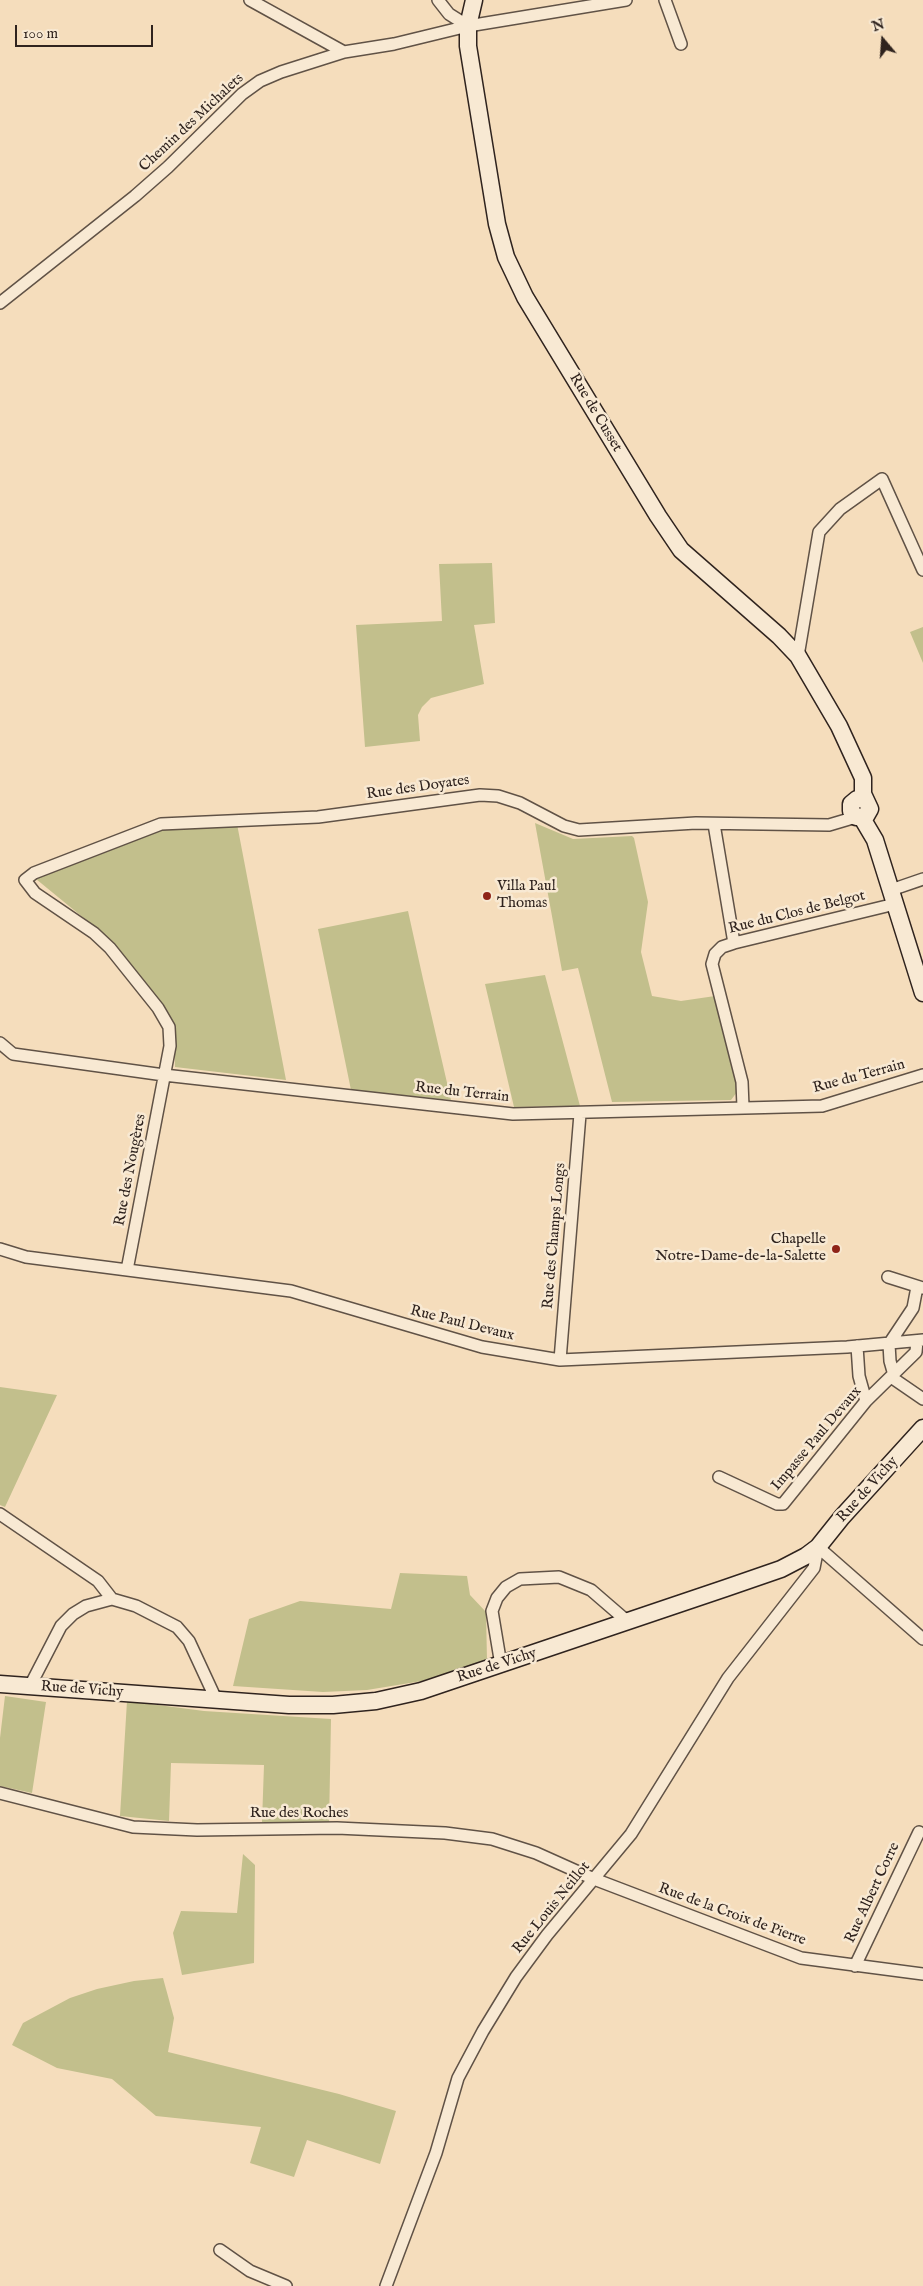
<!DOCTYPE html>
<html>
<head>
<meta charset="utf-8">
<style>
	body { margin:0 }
	#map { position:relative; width:923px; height:2286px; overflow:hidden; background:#f5ddbc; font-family:"IM FELL English",serif }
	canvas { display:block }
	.north { position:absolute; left:858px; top:15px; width:50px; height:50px; -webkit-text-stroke:4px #f8e9d3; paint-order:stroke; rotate:342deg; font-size:14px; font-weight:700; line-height:20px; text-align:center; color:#2f231e }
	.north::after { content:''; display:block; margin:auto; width:18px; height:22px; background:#2f231e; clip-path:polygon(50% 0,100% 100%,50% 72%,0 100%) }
	.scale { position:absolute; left:15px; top:25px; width:138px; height:22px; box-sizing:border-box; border:2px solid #2f231e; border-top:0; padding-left:6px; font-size:15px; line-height:18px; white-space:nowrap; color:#2f231e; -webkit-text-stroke:4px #f8e9d3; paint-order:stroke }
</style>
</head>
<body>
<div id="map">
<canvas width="923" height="2286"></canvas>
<div class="north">N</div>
<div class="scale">100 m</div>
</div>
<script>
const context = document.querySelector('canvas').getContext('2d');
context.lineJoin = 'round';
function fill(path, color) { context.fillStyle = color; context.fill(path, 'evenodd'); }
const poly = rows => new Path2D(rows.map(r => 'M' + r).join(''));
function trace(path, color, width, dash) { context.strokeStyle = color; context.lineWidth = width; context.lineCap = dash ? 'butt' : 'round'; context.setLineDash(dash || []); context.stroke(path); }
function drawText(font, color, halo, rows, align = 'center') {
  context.font = font + ' "IM FELL English",serif'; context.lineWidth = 5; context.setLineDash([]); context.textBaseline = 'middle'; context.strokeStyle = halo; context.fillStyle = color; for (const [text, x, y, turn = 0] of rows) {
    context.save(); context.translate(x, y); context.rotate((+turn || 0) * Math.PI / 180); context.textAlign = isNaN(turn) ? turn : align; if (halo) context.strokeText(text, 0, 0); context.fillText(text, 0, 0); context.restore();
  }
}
const green = poly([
	[492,563,495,623,474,625,484,684,431,698,422,707,418,715,420,741,365,747,356,625,442,621,439,564],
	[923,627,923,663,910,632],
	[535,823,573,839,632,836,634,838,648,902,641,952,652,996,681,1001,715,996,740,1088,731,1100,612,1102,578,968,562,971],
	[237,824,286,1080,175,1067,174,1022,113,942,36,879,158,830],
	[408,911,423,979,451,1100,351,1090,318,929],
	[545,975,580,1106,514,1107,485,984],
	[0,1387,57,1395,5,1507,0,1505],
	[400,1573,467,1576,470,1595,486,1612,487,1661,422,1681,367,1690,323,1692,233,1686,249,1619,300,1601,391,1609],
	[5,1696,46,1702,32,1793,0,1786,0,1738],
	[127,1701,204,1711,331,1719,329,1825,262,1822,264,1765,171,1763,169,1821,120,1816],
	[243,1854,255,1865,254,1963,182,1975,173,1933,181,1911,237,1913],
	[163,1978,174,2018,168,2052,339,2094,396,2111,380,2164,307,2140,294,2177,250,2163,261,2127,156,2116,112,2079,57,2068,12,2045,23,2023,70,1998,97,1989,134,1981]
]);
const street = poly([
	[250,0,344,52],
	[438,0,449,14,468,26],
	[665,0,681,44],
	[0,303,135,196,168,167,242,94,260,81,281,72,344,52,394,44,468,26,626,0],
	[798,656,819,532,840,509,882,479,923,570],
	[714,824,734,943],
	[891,890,923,879],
	[0,1043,13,1054,164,1075,513,1114,822,1106,923,1075],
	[743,1107,742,1082,712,964,715,954,722,947,734,943,895,904],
	[0,1249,26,1257,291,1291,482,1347,560,1360,847,1347,923,1340],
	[127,1270,170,1046,169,1027,158,1008,110,948,94,933,35,893,25,880,34,873,161,824,318,817,480,795,498,796,520,803,564,826,579,830,696,823,829,825,856,817],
	[888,1277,923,1288],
	[857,1346,859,1376,866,1401],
	[560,1360,580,1114],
	[894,1375,890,1361,889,1344,913,1308,917,1287],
	[891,1377,923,1399],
	[719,1477,777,1504,783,1504,866,1401,916,1352,917,1341],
	[0,1514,98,1581,112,1599],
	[818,1547,923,1639],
	[501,1665,492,1611,497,1598,506,1587,520,1579,559,1577,591,1590,628,1622],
	[30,1686,61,1626,73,1614,86,1606,112,1599,136,1606,177,1627,189,1641,214,1695,214,1700],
	[0,1793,133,1827,197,1830,337,1828,445,1833,492,1839,536,1853,594,1879,801,1958,923,1974],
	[855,1966,919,1832],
	[220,2250,250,2271,286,2286],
	[386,2286,436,2153,458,2078,483,2031,516,1977,547,1935,631,1834,728,1678,814,1568,818,1547]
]);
const secondary = poly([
	[474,0,468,26,468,46,497,224,506,257,525,297,658,516,681,550,779,636,798,656,839,726,863,778,863,794,870,809,866,816,856,817,851,811,851,804,857,799,865,799],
	[862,818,875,840,923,993],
	[0,1684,289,1705,333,1705,376,1701,421,1691,726,1588,781,1569,806,1556,818,1547,842,1517,923,1428]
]);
const markers = [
	[487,896,5,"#8f2418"],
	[836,1249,5,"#8f2418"]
];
const streetNames = [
	["Chemin des Michalets",192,123,-43],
	["Rue de Cusset",595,413,59],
	["Rue des Doyates",418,788,-8],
	["Rue du Clos de Belgot",797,913,-14],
	["Rue du Terrain",859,1077,-15],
	["Rue du Terrain",462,1093,6],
	["Rue des Nougères",131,1170,-79],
	["Rue des Champs Longs",555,1236,-85],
	["Rue Paul Devaux",462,1324,14],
	["Impasse Paul Devaux",817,1439,-50],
	["Rue de Vichy",868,1490,-48],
	["Rue de Vichy",497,1666,-18],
	["Rue de Vichy",82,1690,4],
	["Rue des Roches",299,1814],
	["Rue Albert Corre",873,1893,-65],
	["Rue Louis Neillot",552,1908,-51],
	["Rue de la Croix de Pierre",732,1915,20]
];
const poiNames = [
	["Villa Paul",497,887],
	["Thomas",497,904],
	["Chapelle",826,1240,"right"],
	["Notre-Dame-de-la-Salette",826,1257,"right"]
];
fill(green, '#c2bf8c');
trace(street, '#605246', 14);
trace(secondary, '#2f231e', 19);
trace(street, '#f8e9d3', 11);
trace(secondary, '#f8e9d3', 16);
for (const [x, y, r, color] of markers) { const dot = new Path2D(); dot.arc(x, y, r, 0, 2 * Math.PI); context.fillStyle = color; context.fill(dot); trace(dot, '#f8e9d3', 2); }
drawText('15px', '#2f231e', '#f8e9d3', streetNames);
drawText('15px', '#2f231e', '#f8e9d3', poiNames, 'left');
</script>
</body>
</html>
